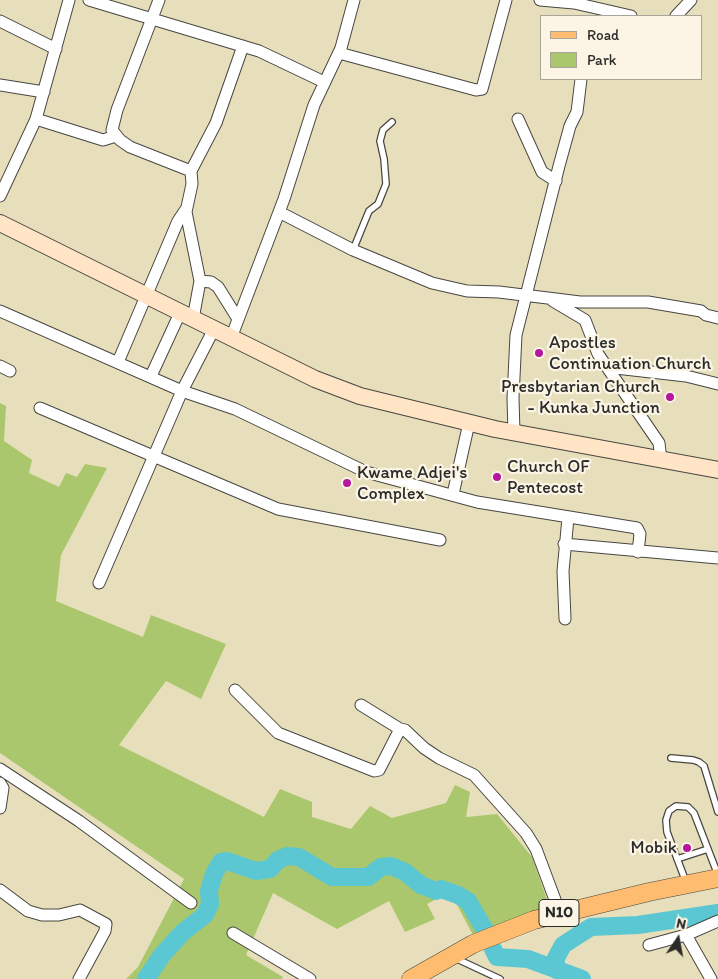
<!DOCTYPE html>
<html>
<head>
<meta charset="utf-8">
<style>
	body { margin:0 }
	#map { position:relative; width:718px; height:979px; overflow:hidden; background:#e7dfbb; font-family:Itim,sans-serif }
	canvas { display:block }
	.legend { position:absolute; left:540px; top:15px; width:162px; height:65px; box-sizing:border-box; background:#fcf5e5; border:1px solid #a8a49b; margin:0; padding:6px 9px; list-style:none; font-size:15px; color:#2b2b2b }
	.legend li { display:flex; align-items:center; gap:10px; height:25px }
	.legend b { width:25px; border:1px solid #a8a49b }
	.north { position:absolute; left:653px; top:914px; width:50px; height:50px; -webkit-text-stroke:4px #fcf5e5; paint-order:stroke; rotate:12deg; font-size:14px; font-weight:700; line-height:20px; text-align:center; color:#2b2b2b }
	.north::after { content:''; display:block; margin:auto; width:18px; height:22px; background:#2b2b2b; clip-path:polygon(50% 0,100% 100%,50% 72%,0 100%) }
</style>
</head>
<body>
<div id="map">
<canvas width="718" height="979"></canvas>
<ul class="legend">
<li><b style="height:6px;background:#febc70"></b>Road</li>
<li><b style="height:14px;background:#abc76d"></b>Park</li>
</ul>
<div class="north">N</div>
</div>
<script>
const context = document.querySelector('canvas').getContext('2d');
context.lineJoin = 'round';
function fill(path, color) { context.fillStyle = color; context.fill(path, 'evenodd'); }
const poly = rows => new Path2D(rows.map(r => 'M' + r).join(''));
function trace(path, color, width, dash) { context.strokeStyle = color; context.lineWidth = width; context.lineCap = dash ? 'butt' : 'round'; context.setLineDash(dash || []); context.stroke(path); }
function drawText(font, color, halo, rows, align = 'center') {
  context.font = font + ' Itim,sans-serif'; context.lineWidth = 4.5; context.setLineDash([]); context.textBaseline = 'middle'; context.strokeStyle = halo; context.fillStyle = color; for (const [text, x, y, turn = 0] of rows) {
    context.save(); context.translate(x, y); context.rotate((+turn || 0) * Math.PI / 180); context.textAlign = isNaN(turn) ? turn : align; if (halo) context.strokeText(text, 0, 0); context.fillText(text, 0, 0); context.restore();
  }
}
const green = poly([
	[0,403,6,406,4,441,32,460,29,473,59,487,66,473,77,477,85,464,107,468,61,555,56,601,143,637,151,615,226,644,201,699,166,681,119,745,264,817,280,789,312,802,312,817,351,829,370,806,392,818,446,803,455,785,470,792,466,817,497,814,532,857,550,908,473,935,455,901,440,897,427,904,435,919,405,932,389,901,337,929,273,893,246,955,283,977,282,979,126,979,138,967,184,879,0,753]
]);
const river = poly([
	[493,949,497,957,528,959,582,979],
	[556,970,556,958,563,945,591,927,638,925,718,913],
	[146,979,162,955,183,932,205,915,210,904,209,891,214,874,221,862,227,861,256,871,270,869,278,860,287,856,299,857,332,877,368,877,381,867,391,866,405,872,421,885,436,891,441,889,458,895,468,901,485,930]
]);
const lane = poly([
	[353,250,369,211,378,204,386,184,384,159,380,141,383,130,392,122],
	[671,758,693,760,699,762,704,766,718,812],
	[677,859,708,849],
	[686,882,667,832,666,820,669,811,676,806,688,807,694,813,718,875],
	[455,958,500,979]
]);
const street = poly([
	[89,0,259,51,324,82],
	[159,0,117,110,112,130,120,140,130,147,191,171],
	[540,0,574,3,631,16],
	[676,16,691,0],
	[0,21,56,49],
	[339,53,476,90,482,89,506,0],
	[0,85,44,92],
	[36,119,103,140,116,136],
	[518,119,542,172,556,181],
	[0,196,36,119,69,0],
	[279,212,353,250,432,283,467,291,499,292,580,302,648,302,701,311,706,315,718,318],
	[200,281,211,282,218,287,238,319],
	[553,301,585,320,598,354,659,443,661,460],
	[0,311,182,391,235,409,366,472,477,502,637,528,640,534,638,552],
	[193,319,200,281,186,212,192,184,191,171,216,123,243,46],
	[231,338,284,199,314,105,341,48,354,0],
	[118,362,178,221,186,209],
	[0,366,10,371],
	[607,367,686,376,718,384],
	[151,376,180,313],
	[40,408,278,509,440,540],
	[514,433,513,398,516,335,559,166,570,126,577,112,581,79],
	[453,494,469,423],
	[564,544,718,558],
	[99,583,182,391,214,329],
	[565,619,563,571,568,518],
	[235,690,278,733,374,771,379,770,400,729],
	[361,705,400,729,405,730,424,748,439,758,474,775,526,833,536,849,560,913],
	[0,769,79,821,191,903],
	[0,783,3,788,0,808],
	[0,890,28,911,42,915,59,915,80,910,106,924,105,931,79,979],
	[233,933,310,979],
	[686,935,711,979],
	[649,945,686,935,718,921]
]);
const secondary = poly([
	[0,223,315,379,360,396,495,429,718,470]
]);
const primary = poly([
	[411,979,473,944,534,920,649,892,718,878]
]);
const markers = [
	[539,353,5,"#b5179e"],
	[670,397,5,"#b5179e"],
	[497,477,5,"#b5179e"],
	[347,483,5,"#b5179e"],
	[687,848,5,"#b5179e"]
];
const shields = [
	[559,913,40]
];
const shieldNames = [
	["N10",559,913]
];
const poiNames = [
	["Apostles",549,343],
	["Continuation Church",549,364],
	["Presbytarian Church",660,387,"right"],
	["- Kunka Junction",660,408,"right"],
	["Church OF",507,467],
	["Pentecost",507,488],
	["Kwame Adjei's",357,473],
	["Complex",357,494],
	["Mobik",677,848,"right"]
];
fill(green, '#abc76d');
trace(river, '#5bc7d2', 18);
trace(lane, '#474641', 8);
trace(street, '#474641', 13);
trace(secondary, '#474641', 18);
trace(primary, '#474641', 19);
trace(lane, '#fff', 5.5);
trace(street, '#fff', 11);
trace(secondary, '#ffe4c6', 16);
trace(primary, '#febc70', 18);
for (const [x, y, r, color] of markers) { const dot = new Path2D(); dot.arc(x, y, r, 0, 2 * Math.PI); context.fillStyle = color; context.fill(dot); trace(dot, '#fcf5e5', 2); }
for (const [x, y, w] of shields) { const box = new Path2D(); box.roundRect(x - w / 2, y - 13.5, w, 27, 4); context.fillStyle = '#fcf5e5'; context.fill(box); trace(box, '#2b2b2b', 1); }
drawText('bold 16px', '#2b2b2b', null, shieldNames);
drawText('18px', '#2b2b2b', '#fcf5e5', poiNames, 'left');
</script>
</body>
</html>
